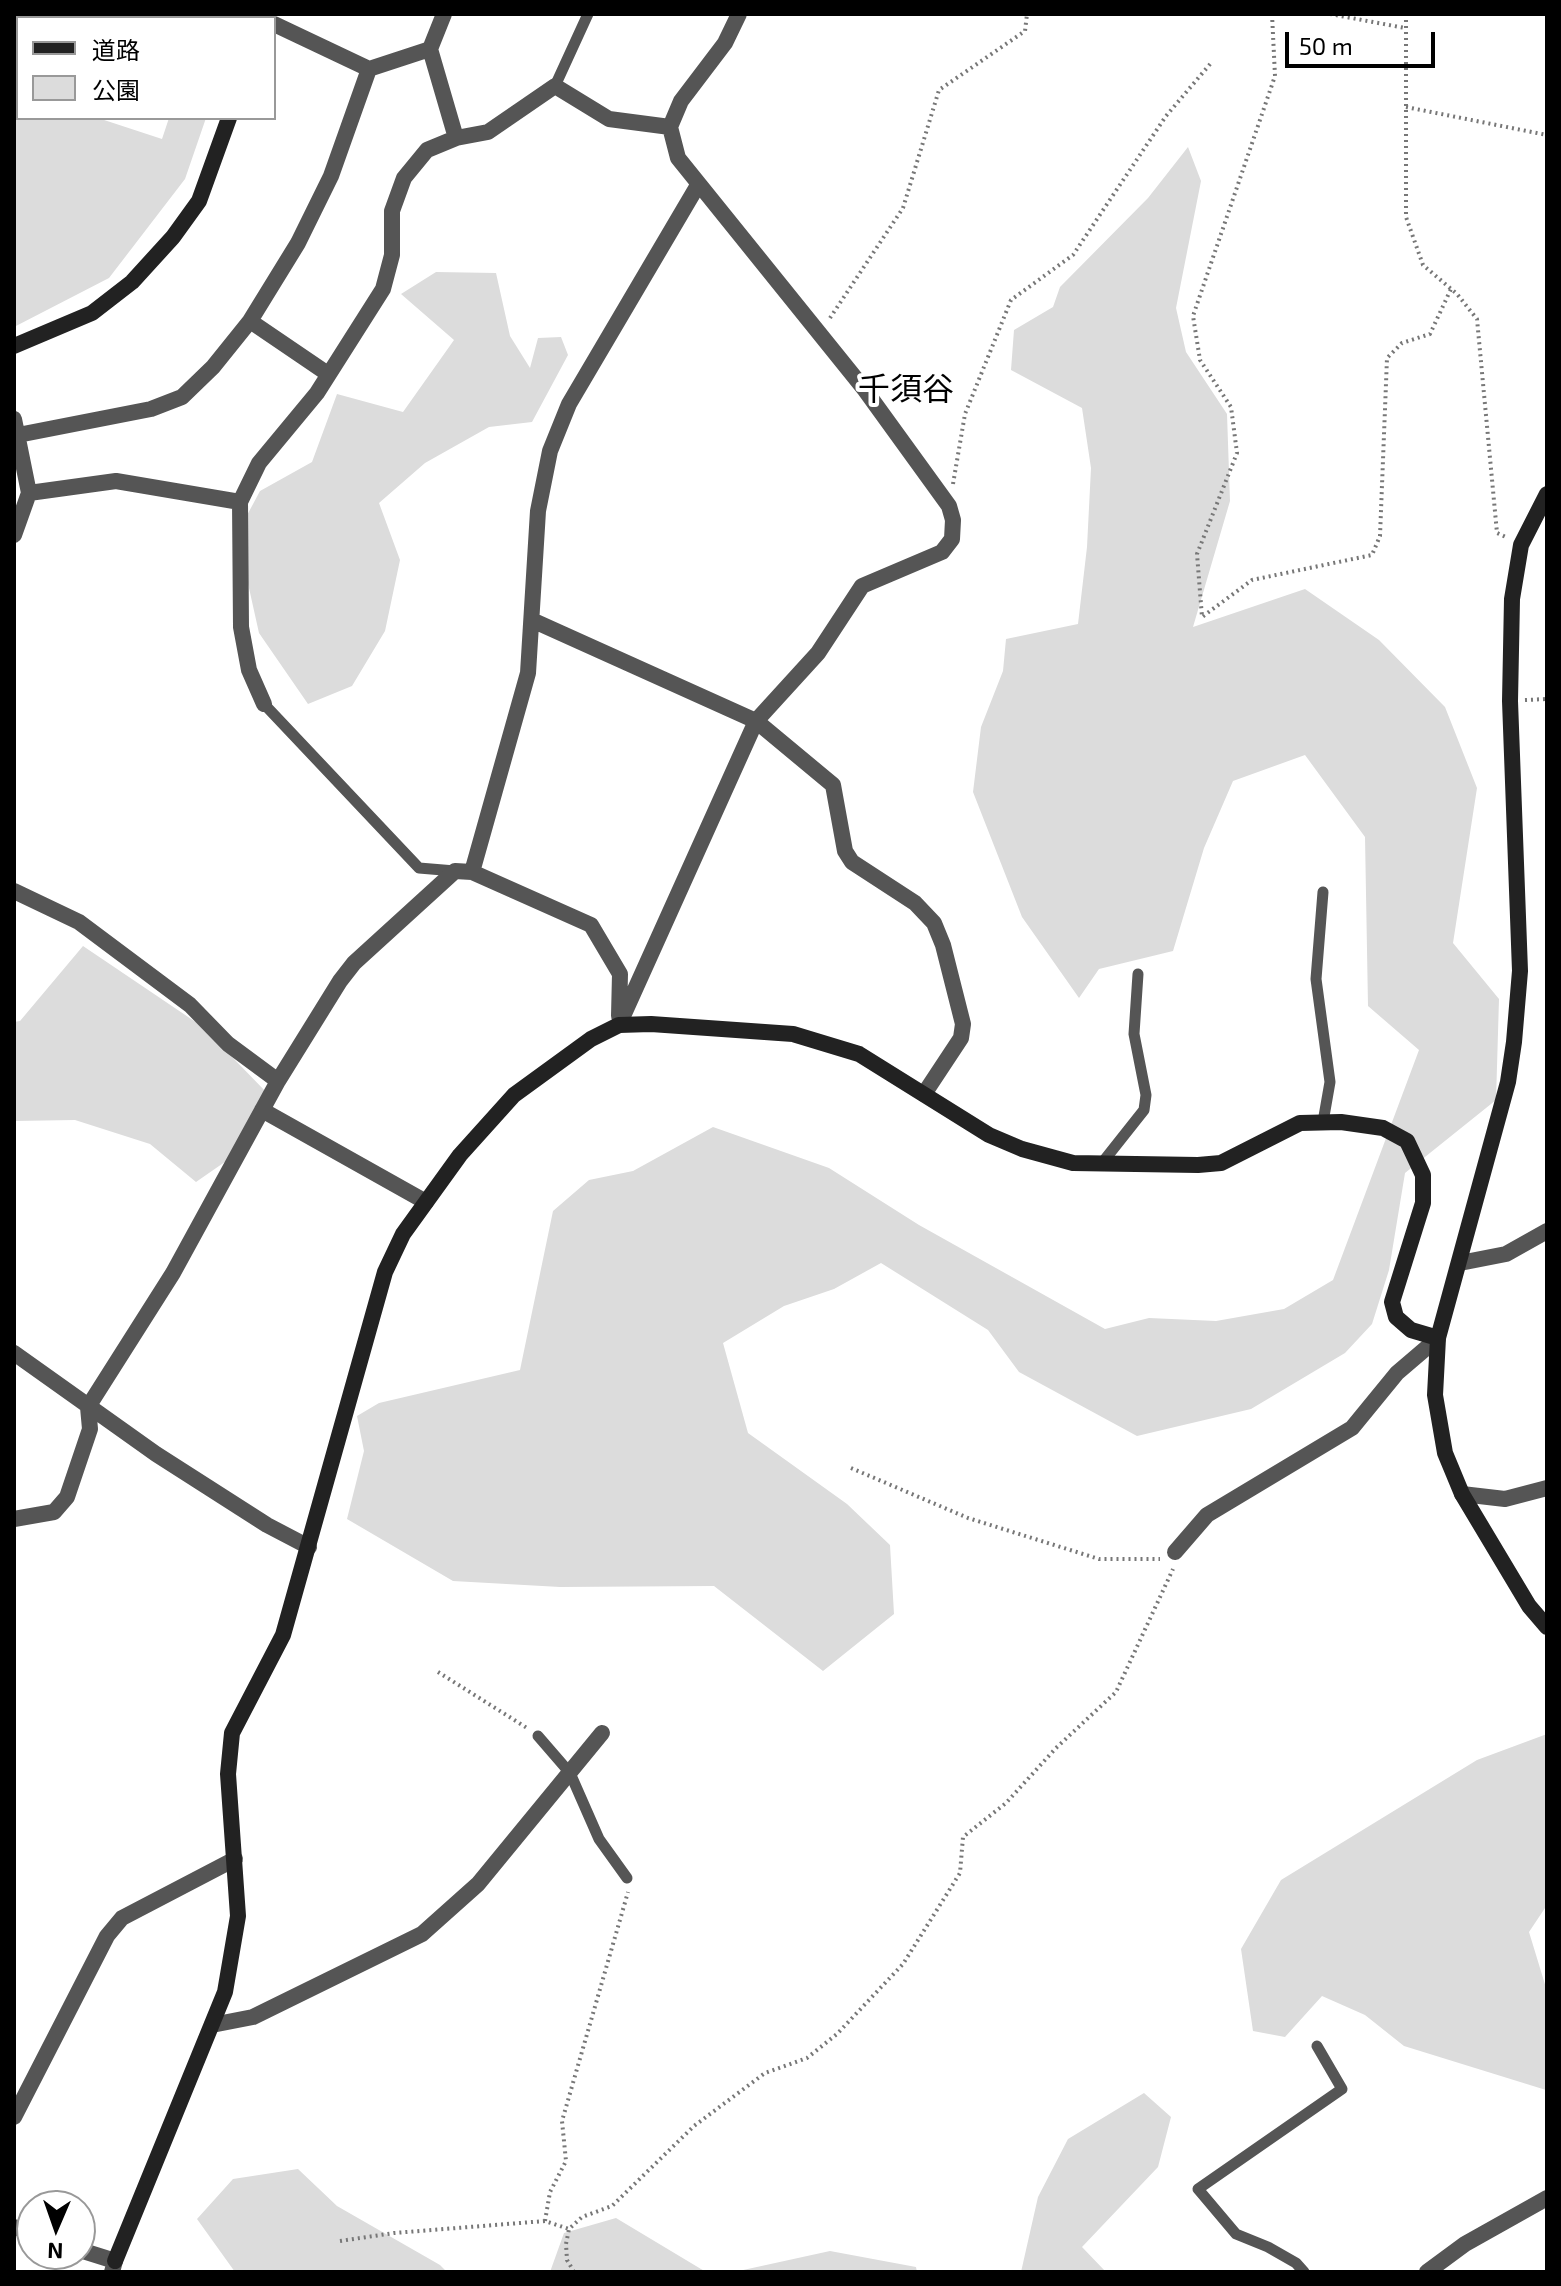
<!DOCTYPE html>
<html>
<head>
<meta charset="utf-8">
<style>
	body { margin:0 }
	#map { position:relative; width:1561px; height:2286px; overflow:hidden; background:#fff; font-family:"Exo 2","Noto Sans JP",sans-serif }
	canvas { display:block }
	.frame { position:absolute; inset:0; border:16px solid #000; pointer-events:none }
	.legend { position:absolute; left:16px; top:16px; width:260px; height:104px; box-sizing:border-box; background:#fff; border:2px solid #999; margin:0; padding:10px 14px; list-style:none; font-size:24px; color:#000 }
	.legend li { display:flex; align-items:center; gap:16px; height:40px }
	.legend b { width:40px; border:2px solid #999 }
	.north { position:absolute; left:16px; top:2190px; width:80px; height:80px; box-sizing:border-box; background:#fff; border:2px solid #999; border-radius:50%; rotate:182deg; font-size:22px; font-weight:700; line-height:32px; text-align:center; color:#000 }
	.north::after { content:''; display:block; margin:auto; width:28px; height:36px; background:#000; clip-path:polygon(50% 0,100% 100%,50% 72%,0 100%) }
	.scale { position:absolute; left:1285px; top:32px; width:150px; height:36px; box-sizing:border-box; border:4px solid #000; border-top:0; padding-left:10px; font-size:24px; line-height:28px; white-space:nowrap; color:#000; -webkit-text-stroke:6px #fff; paint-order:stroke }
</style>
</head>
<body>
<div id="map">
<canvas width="1561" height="2286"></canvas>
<div class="frame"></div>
<ul class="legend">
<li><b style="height:10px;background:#222"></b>道路</li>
<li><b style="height:22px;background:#dcdcdc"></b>公園</li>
</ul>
<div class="north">N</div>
<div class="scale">50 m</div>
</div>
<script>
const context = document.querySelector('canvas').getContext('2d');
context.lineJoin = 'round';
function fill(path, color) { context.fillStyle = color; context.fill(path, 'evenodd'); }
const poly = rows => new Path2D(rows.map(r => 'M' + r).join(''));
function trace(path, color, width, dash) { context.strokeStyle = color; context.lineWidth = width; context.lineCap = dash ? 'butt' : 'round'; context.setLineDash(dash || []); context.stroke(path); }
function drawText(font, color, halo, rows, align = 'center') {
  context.font = font + ' "Exo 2","Noto Sans JP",sans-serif'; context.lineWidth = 8; context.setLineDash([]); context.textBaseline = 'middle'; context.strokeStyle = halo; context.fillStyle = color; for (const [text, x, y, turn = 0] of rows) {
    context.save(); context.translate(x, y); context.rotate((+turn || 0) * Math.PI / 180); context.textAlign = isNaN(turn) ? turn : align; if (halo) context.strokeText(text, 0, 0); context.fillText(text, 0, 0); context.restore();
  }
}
const green = poly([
	[14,87,18,89,18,118,98,118,162,139,169,118,206,118,185,179,109,278,14,327],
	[1188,147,1201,181,1176,308,1186,352,1227,414,1230,501,1193,627,1305,589,1379,640,1445,707,1477,788,1453,943,1499,999,1496,1100,1405,1173,1389,1270,1372,1324,1345,1353,1251,1409,1137,1436,1019,1372,988,1330,881,1263,834,1289,784,1306,723,1343,748,1433,847,1504,890,1545,894,1614,823,1671,714,1586,560,1587,453,1581,347,1519,364,1451,357,1416,379,1403,520,1370,553,1211,589,1180,633,1171,713,1127,829,1168,919,1225,1105,1329,1149,1318,1216,1321,1284,1309,1333,1280,1419,1050,1368,1006,1365,837,1305,755,1233,781,1204,848,1173,951,1099,969,1079,998,1022,917,973,792,981,727,1003,671,1006,639,1078,624,1087,547,1091,468,1082,408,1011,370,1014,330,1053,307,1060,287,1148,198],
	[436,272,496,273,510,336,530,368,538,338,561,337,568,355,532,422,489,427,425,463,379,503,400,560,385,631,352,686,308,704,259,633,237,534,260,491,312,462,337,394,403,412,454,340,401,294],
	[83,946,203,1027,268,1094,232,1157,196,1182,150,1144,75,1120,14,1121,14,1022,20,1021],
	[1547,1734,1547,1905,1529,1932,1547,1991,1546,2090,1404,2046,1365,2015,1322,1996,1285,2037,1253,2031,1241,1949,1281,1880,1477,1760],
	[1144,2093,1171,2117,1158,2167,1082,2247,1106,2272,1021,2272,1038,2197,1068,2139],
	[298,2169,337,2206,440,2265,447,2272,235,2272,197,2219,233,2179],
	[616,2218,706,2272,550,2272,564,2233],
	[830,2251,916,2267,917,2272,734,2272]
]);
const path = poly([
	[1272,14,1275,76,1193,316,1200,360,1231,407,1237,453,1197,554,1202,617,1252,580,1372,555,1380,536,1387,358,1402,343,1430,334,1451,289],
	[1330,14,1405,28],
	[1406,14,1406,217,1423,265,1457,294,1477,319,1497,533,1508,538],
	[1406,107,1547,135],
	[830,318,903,208,939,90,1025,31,1027,14],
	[953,484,965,414,1011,300,1073,255,1166,116,1211,63],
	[1525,700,1547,699],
	[851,1468,968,1518,1099,1559,1160,1559],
	[438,1672,527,1728],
	[545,2221,550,2192,566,2161,562,2121,628,1892],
	[340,2241,394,2233,545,2221,569,2229],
	[574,2272,567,2260,566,2244,569,2229,582,2217,612,2206,694,2126,765,2073,807,2058,837,2034,903,1964,960,1873,963,1837,1006,1803,1056,1748,1116,1692,1173,1569]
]);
const lane = poly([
	[555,86,588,14],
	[264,704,419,868,455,871],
	[1323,892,1316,979,1330,1082,1323,1122],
	[1102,1163,1144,1110,1146,1095,1134,1034,1138,974],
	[538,1736,570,1773,599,1839,627,1878],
	[1304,2272,1296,2263,1268,2247,1236,2234,1198,2189,1342,2089,1317,2046]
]);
const street = poly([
	[250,14,260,18],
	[444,14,430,49,456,138],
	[274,24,369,69,430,49],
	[250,321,328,374],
	[14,419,29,493,14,535],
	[18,435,151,409,182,397,213,367,250,321,298,243,331,176,369,69],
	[29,493,116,481,240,502,259,463,317,393,383,289,392,255,392,211,404,178,427,150,456,138,488,132,555,86,609,119,670,127],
	[240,502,241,627,249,670,264,704],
	[534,621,756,721,833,785,845,851,852,862,915,903,934,923,943,945,963,1024,961,1038,924,1094],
	[472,872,528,673,538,511,550,451,569,404,698,185],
	[14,891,79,922,190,1005,228,1044,278,1081],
	[619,1025,756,721,818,653,862,586,942,552,952,539,953,520,949,506,865,390,678,158,670,127,681,101,725,43,739,14],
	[262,1110,426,1202],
	[1460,1263,1506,1254,1547,1231],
	[14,1353,156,1454,267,1525,309,1547],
	[1462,1494,1505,1499,1547,1488],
	[14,1519,54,1512,67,1497,90,1429,88,1407,173,1273,278,1081,340,981,354,963,455,871,472,872,591,925,620,974,619,1016],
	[1175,1552,1207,1515,1352,1428,1397,1373,1438,1338],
	[212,2025,253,2017,422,1934,478,1884,602,1733],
	[14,2117,107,1936,122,1918,235,1859],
	[14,2227,32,2233],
	[80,2250,115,2261,112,2272],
	[1427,2272,1465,2244,1547,2198]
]);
const secondary = poly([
	[266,18,268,14],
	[14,346,92,313,132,282,173,237,199,201,229,118],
	[1547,494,1521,545,1512,599,1510,701,1520,971,1514,1042,1508,1082,1438,1338,1435,1395,1445,1453,1462,1494,1529,1606,1547,1627],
	[115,2261,225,1992,238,1916,228,1774,232,1733,283,1635,385,1272,403,1234,460,1155,514,1095,591,1039,619,1025,651,1024,793,1034,859,1054,989,1135,1022,1149,1073,1163,1198,1165,1221,1163,1300,1123,1341,1122,1383,1128,1407,1141,1423,1175,1423,1203,1392,1302,1396,1317,1411,1330,1438,1338]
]);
const neighbourhoodNames = [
	["千須谷",906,389]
];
fill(green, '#dcdcdc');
trace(path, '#777', 4, [2, 4]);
trace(lane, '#555', 11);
trace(street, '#555', 16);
trace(secondary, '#222', 16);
drawText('32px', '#000', '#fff', neighbourhoodNames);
</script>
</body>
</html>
